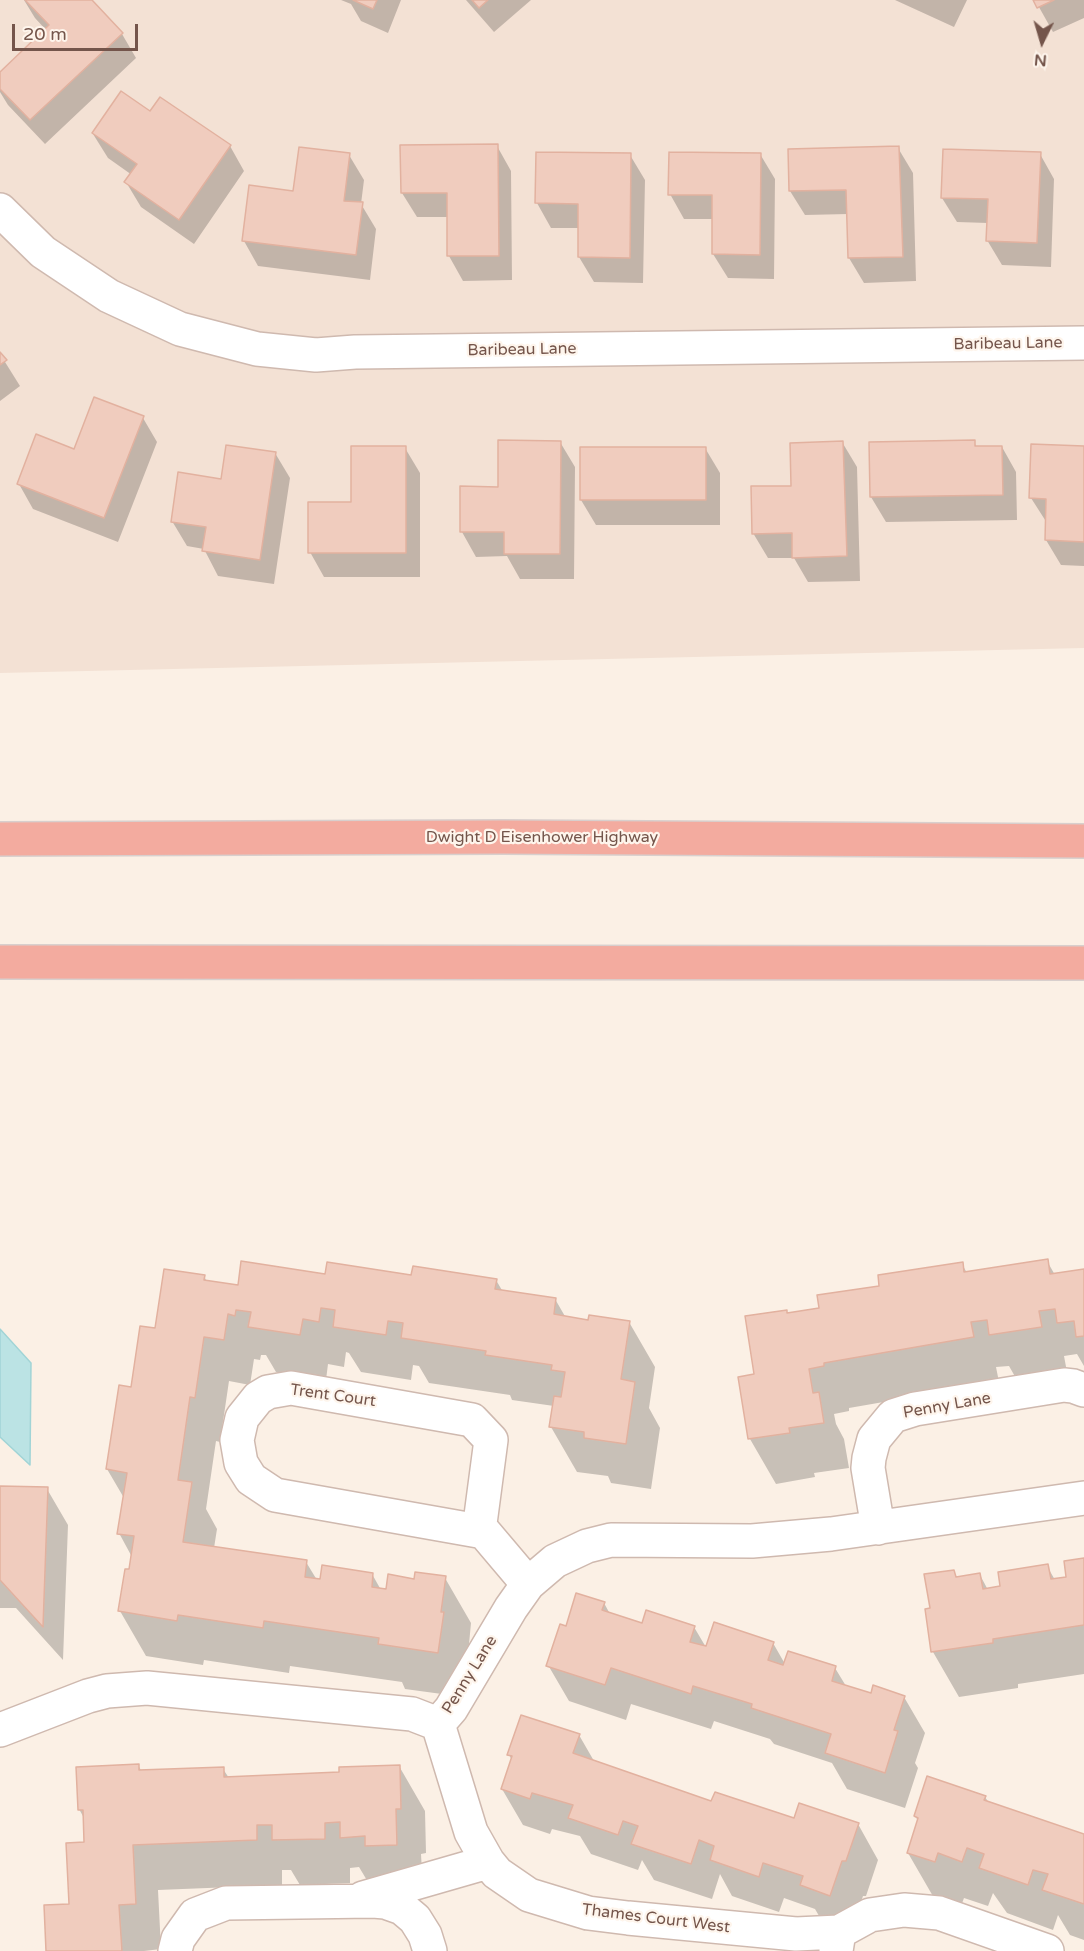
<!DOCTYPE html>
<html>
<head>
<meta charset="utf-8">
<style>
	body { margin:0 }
	#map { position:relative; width:1084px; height:1951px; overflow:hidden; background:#fbf0e5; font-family:"Varela Round",sans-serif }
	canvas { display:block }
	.north { position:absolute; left:1012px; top:12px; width:60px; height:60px; -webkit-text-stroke:4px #fef5ec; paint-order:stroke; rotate:185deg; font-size:16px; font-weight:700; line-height:24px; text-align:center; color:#74554b }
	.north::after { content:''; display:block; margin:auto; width:21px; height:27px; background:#74554b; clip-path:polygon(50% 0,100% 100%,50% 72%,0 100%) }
	.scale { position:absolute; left:12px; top:24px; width:126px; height:27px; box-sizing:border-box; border:3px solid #74554b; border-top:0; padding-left:8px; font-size:18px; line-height:21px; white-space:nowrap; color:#74554b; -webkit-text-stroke:4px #fef5ec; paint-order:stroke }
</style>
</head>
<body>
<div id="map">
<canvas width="1084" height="1951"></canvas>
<div class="north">N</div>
<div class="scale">20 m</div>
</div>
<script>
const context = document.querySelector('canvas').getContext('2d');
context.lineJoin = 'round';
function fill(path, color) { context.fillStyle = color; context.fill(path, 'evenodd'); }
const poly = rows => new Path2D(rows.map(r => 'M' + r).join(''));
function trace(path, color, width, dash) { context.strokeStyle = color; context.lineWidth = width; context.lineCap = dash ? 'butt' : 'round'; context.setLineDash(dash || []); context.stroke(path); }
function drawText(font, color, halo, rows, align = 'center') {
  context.font = font + ' "Varela Round",sans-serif'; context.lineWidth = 4.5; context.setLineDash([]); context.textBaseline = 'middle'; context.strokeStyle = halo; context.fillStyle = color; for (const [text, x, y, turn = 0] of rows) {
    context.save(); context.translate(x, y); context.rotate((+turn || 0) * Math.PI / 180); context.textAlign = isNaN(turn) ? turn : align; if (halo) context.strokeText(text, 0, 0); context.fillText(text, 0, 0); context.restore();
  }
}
const residential = poly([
	[0,0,1084,0,1084,648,0,673]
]);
const water = poly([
	[0,1329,31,1363,30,1465,0,1437,0,1329]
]);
const shadow = poly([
	[24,0,90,0,122,34,136,58,45,144,8,105,0,92,0,74,46,30,35,18],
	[341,0,401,0,388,33,361,21,351,4],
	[466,0,531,0,494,32],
	[895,0,967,0,954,27],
	[1035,0,1084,0,1084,18,1053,32],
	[151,113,230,146,244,171,194,244,141,207,126,182,132,175,108,158,93,134],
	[497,146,511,171,512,280,463,281,449,256,449,217,417,217,402,193],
	[898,148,913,173,916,281,864,283,849,258,848,214,805,215,790,191],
	[760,154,775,179,774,279,728,278,713,254,714,219,684,219,670,194],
	[1040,154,1054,179,1051,267,1002,265,987,240,988,223,957,222,942,198],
	[349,155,364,180,361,204,376,229,370,280,258,266,244,241,295,192],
	[630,155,645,180,643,283,594,282,579,257,579,228,551,228,537,203],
	[0,354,20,386,0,401],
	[143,418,157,442,118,542,33,509,19,484,75,451],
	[560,442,575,467,574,579,520,579,507,556,476,557,462,532,499,488],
	[842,442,857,467,860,581,808,582,794,558,768,558,753,533,793,487],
	[974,442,977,448,1002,447,1016,472,1017,520,886,522,871,497,871,444],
	[405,448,420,473,420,577,324,577,310,552,352,504],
	[705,448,720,473,720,525,596,525,581,500],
	[1084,448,1084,566,1061,565,1046,540,1047,523,1031,498],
	[275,453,290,478,274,584,218,576,204,549,187,546,172,521,223,481],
	[1047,1261,1055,1275,1084,1271,1084,1366,1077,1354,1064,1356,1067,1372,1017,1380,1009,1366,996,1367,999,1382,849,1408,849,1411,834,1414,836,1424,844,1439,849,1468,814,1473,815,1477,776,1484,750,1439,740,1378,756,1375,788,1315,821,1310,881,1287,962,1264,967,1273],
	[204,1276,207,1282,239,1287,326,1276,496,1280,503,1292,555,1299,566,1318,589,1321,629,1322,655,1367,649,1408,660,1428,651,1489,611,1483,608,1476,577,1472,551,1427,554,1406,512,1400,510,1395,429,1383,419,1366,413,1365,411,1380,361,1372,349,1353,346,1352,344,1367,328,1364,326,1380,276,1372,266,1355,261,1355,260,1360,254,1359,250,1385,229,1381,220,1442,216,1441,206,1509,217,1529,214,1548,306,1562,317,1580,372,1574,381,1590,387,1591,415,1580,445,1578,471,1623,464,1697,405,1689,402,1682,290,1666,289,1673,204,1660,203,1665,146,1656,120,1611,132,1557,119,1533,124,1498,107,1469,132,1389,156,1330],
	[0,1487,47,1489,68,1525,63,1660,16,1608,0,1608],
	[1084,1559,1084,1674,1018,1684,1018,1688,959,1697,933,1652,932,1610,953,1571,957,1578,980,1575,988,1590,1002,1588,1047,1566,1055,1580,1068,1579],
	[604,1603,610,1614,643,1625,694,1627,707,1649,773,1643,785,1664,835,1668,846,1686,872,1695,904,1697,925,1733,915,1763,918,1768,905,1808,847,1789,832,1763,774,1744,770,1739,714,1721,711,1729,631,1704,626,1720,569,1701,548,1665,566,1628],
	[579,1735,594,1761,712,1803,795,1820,858,1824,878,1860,866,1896,863,1896,851,1931,822,1921,815,1909,784,1898,779,1912,732,1896,720,1874,712,1899,654,1880,642,1860,638,1870,591,1854,580,1836,552,1829,550,1834,523,1825,502,1789,512,1760,509,1755],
	[138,1765,142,1772,223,1769,229,1778,341,1774,399,1766,425,1811,426,1853,421,1854,423,1890,368,1882,359,1867,350,1868,350,1883,300,1885,291,1870,282,1870,282,1885,158,1890,161,1949,144,1951,48,1951,70,1906,85,1844,84,1818,79,1809],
	[985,1797,989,1803,1084,1835,1084,1940,1070,1935,1058,1915,1053,1930,1007,1913,993,1893,988,1906,964,1898,961,1906,934,1898,908,1853,919,1822,915,1816]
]);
const building = poly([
	[25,0,92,0,123,33,30,120,0,89,0,72,49,25,25,0],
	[353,0,377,0,373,9,353,0],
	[472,0,488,0,479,8,472,0],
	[1033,0,1054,0,1037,8,1033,0],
	[121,91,150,111,160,97,231,145,179,220,124,182,137,164,92,133,121,91],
	[498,144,499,256,447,256,447,193,401,193,400,145,498,144],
	[899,146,903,257,848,258,846,190,789,191,788,149,899,146],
	[299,147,350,153,344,201,363,202,356,255,242,241,249,185,293,191,299,147],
	[943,149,1041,152,1037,243,986,241,988,199,941,198,943,149],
	[536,152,631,153,630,258,578,257,578,204,535,203,536,152],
	[669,152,761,153,760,255,712,254,712,195,668,195,669,152],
	[0,352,7,360,0,365,0,352],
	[94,397,144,416,104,518,17,484,36,434,74,449,94,397],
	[498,440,561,441,560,554,504,554,504,532,460,532,460,486,498,487,498,440],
	[975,440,975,446,1002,446,1003,495,870,497,869,442,975,440],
	[843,441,847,556,792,558,792,533,752,534,751,486,791,486,790,443,843,441],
	[1031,444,1084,446,1084,542,1045,540,1046,499,1029,498,1031,444],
	[226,445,276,452,260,560,202,551,206,527,171,522,178,472,221,479,226,445],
	[351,446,406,446,406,553,308,553,308,502,351,502,351,446],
	[580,447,706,447,706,500,580,500,580,447],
	[1048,1259,1050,1274,1084,1269,1084,1336,1076,1337,1074,1321,1057,1323,1055,1309,1039,1311,1042,1327,989,1335,987,1320,971,1322,974,1337,824,1363,824,1366,809,1369,813,1393,819,1392,824,1423,789,1428,790,1433,748,1439,738,1377,754,1374,745,1316,787,1310,787,1313,819,1308,817,1295,879,1286,878,1275,963,1262,964,1272,1048,1259],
	[241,1261,325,1274,327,1262,411,1275,413,1266,497,1279,495,1289,556,1298,554,1314,588,1320,589,1315,630,1321,621,1379,635,1382,626,1444,584,1438,584,1432,549,1427,554,1396,561,1397,565,1372,551,1370,552,1365,485,1355,486,1351,401,1338,403,1323,388,1321,386,1335,333,1327,335,1310,321,1308,319,1322,303,1319,300,1335,248,1327,251,1312,236,1310,235,1316,228,1314,224,1340,204,1337,195,1398,190,1397,178,1480,192,1482,183,1542,307,1560,305,1577,320,1579,322,1565,373,1573,372,1587,386,1589,388,1574,414,1579,415,1572,446,1576,441,1612,444,1612,438,1653,378,1644,379,1638,264,1621,263,1628,178,1615,177,1621,118,1611,125,1569,129,1569,134,1536,117,1534,127,1473,106,1469,119,1385,131,1387,140,1326,155,1328,164,1269,205,1275,204,1280,238,1285,241,1261],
	[0,1486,48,1487,43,1627,0,1580,0,1486],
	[1084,1558,1084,1625,993,1639,993,1643,931,1652,925,1609,930,1608,924,1574,954,1570,956,1577,980,1573,983,1589,1000,1586,998,1572,1048,1564,1051,1579,1066,1577,1064,1561,1084,1558],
	[576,1593,605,1602,602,1610,642,1623,646,1610,695,1626,690,1642,706,1646,714,1622,774,1642,768,1660,783,1665,788,1651,836,1666,832,1681,871,1693,873,1685,905,1696,894,1730,898,1731,885,1773,825,1753,831,1734,751,1708,752,1704,693,1686,691,1694,611,1668,605,1685,546,1666,560,1624,566,1626,576,1593],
	[521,1715,580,1734,573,1753,711,1801,715,1792,794,1818,799,1803,859,1823,846,1861,842,1861,830,1896,800,1885,803,1876,763,1863,759,1877,710,1860,714,1846,699,1840,691,1864,631,1844,638,1826,623,1821,618,1835,568,1818,573,1805,532,1793,530,1799,501,1789,512,1756,507,1755,521,1715],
	[139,1764,139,1770,224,1767,224,1777,339,1772,339,1767,400,1765,401,1809,396,1809,397,1845,365,1846,365,1836,340,1838,340,1822,325,1823,325,1839,272,1840,272,1825,257,1825,257,1840,133,1845,136,1904,119,1905,122,1951,46,1951,44,1905,69,1904,66,1843,84,1842,83,1810,78,1810,76,1767,139,1764],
	[927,1776,986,1796,984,1800,1084,1834,1084,1904,1042,1890,1048,1874,1033,1870,1028,1885,979,1868,984,1854,967,1848,962,1862,938,1853,935,1862,907,1853,918,1818,914,1816,927,1776]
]);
const street = poly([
	[0,210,43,252,109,296,180,329,257,349,316,355,355,352,1084,343],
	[878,1528,868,1468,869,1458,874,1439,893,1416,915,1409,1064,1385,1073,1386,1084,1390],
	[479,1531,491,1440,472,1420,291,1388,268,1392,258,1398,242,1418,237,1440,241,1463,251,1479,275,1495,484,1532,528,1584],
	[438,1724,471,1832,488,1862,497,1873,529,1895,588,1913,628,1918,796,1934,839,1932],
	[0,1730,88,1696,107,1691,147,1688,412,1714,438,1724,451,1709,511,1608,528,1584,555,1561,587,1546,611,1540,752,1541,831,1534,1084,1498],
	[363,1898,488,1862],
	[175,1951,178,1939,195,1915,226,1903,373,1901,385,1902,402,1908,415,1919,425,1935,430,1951],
	[836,1951,839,1932,870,1915,904,1910,939,1913,1047,1951]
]);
const highway = poly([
	[0,839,503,837,1084,841],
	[0,962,1084,963]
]);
const streetNames = [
	["Baribeau Lane",1008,344,-1],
	["Baribeau Lane",522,350,-1],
	["Dwight D Eisenhower Highway",542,838],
	["Trent Court",333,1396,8],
	["Penny Lane",947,1406,-10],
	["Penny Lane",470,1675,-58],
	["Thames Court West",656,1919,7]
];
fill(residential, '#f3e1d4');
fill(water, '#bbe3e4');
trace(water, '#a1d4d6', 1.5);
fill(shadow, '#0003');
fill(building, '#f0ccbe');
trace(building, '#e2b19f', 1.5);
trace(street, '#cfb9af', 36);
trace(highway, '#d8cfcd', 36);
trace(street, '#fff', 33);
trace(highway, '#f3ab9f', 33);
drawText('16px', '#74554b', '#fef5ec', streetNames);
</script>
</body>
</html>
